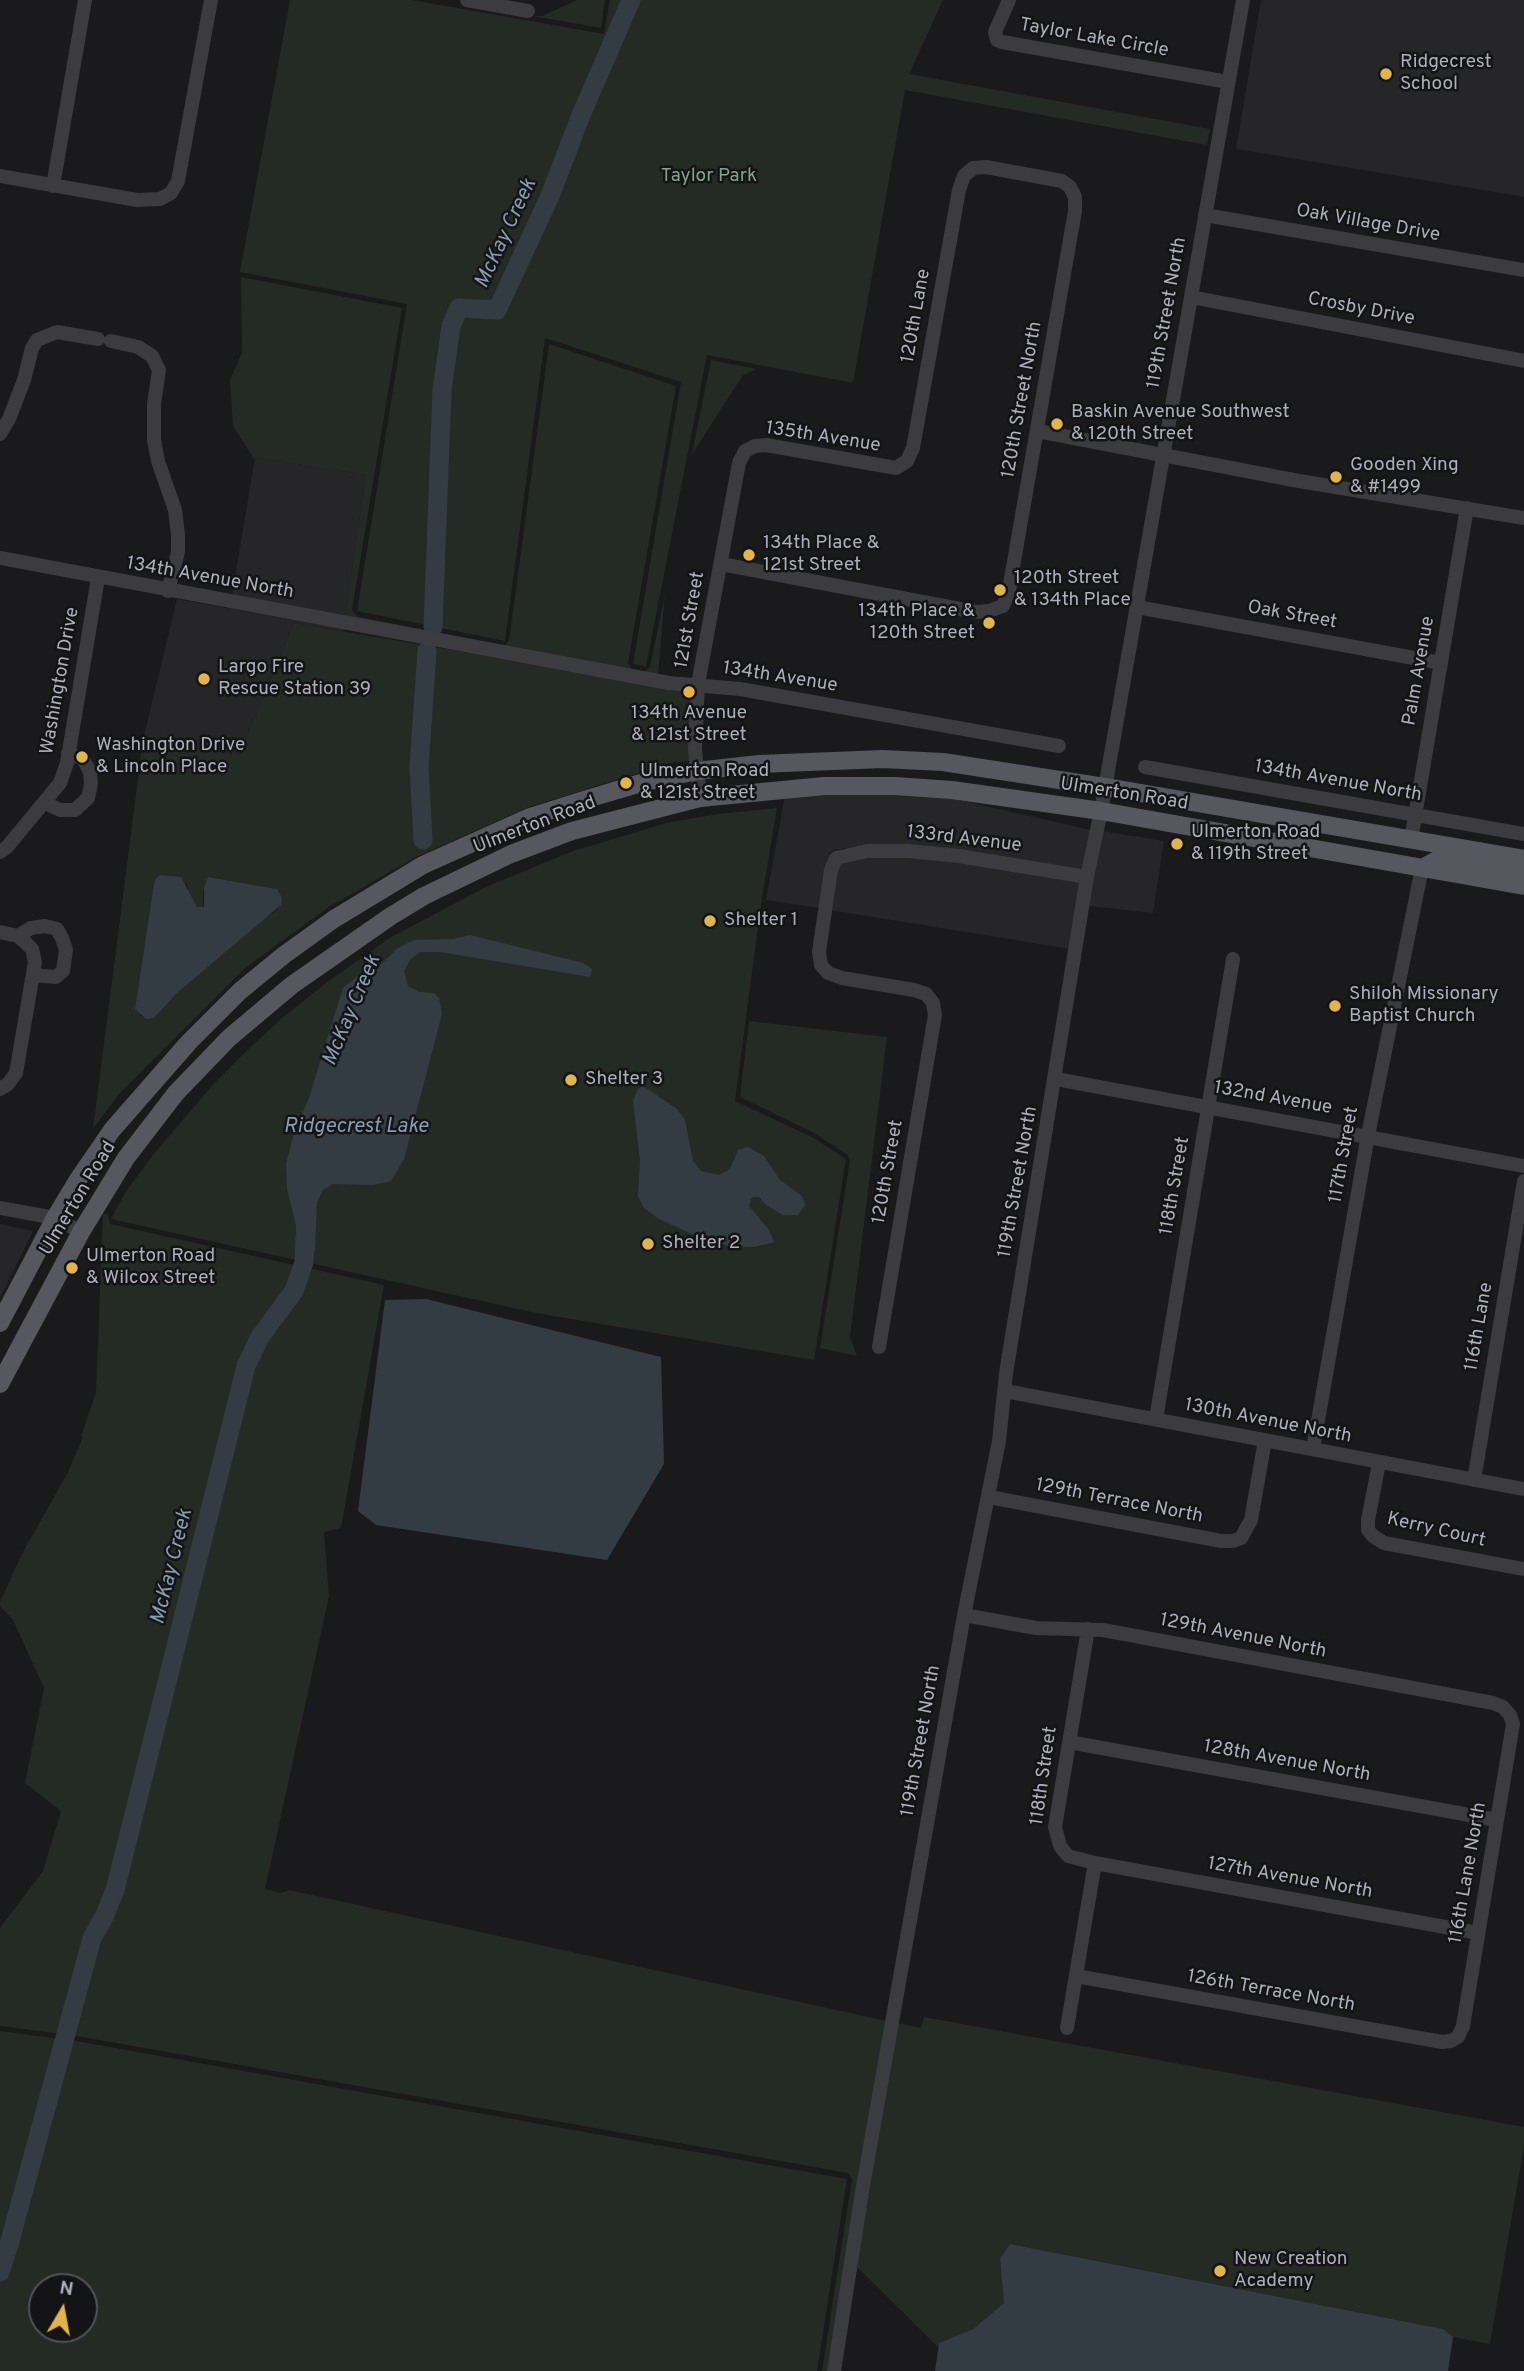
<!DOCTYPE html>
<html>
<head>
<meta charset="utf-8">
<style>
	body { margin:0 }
	#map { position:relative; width:1524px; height:2371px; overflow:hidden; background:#1a191b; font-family:Overpass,sans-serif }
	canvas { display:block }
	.north { position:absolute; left:28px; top:2273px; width:70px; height:70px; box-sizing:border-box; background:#141416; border:2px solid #515258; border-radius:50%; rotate:10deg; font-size:19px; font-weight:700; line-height:28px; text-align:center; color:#adb0ba }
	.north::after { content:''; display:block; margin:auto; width:24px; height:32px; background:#e1b44c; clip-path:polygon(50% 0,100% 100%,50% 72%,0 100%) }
</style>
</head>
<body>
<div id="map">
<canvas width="1524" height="2371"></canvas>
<div class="north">N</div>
</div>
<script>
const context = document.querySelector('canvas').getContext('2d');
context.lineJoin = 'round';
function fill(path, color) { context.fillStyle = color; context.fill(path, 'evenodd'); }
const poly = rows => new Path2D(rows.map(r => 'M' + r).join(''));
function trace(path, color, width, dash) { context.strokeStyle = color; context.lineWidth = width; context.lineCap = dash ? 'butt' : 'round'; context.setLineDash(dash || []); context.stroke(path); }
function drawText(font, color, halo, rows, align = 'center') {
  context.font = font + ' Overpass,sans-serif'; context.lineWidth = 5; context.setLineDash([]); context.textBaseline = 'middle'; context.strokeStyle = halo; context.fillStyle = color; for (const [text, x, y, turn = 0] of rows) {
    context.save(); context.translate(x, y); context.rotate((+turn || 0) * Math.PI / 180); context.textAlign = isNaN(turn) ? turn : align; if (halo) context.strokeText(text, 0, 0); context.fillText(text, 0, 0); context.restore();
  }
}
const built = poly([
	[1261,0,1524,0,1524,197,1236,149],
	[255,457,366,475,345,617,232,596],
	[177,599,343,629,343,631,294,623,239,755,143,740],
	[894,792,946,797,1091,830,1083,871,908,845,867,845,833,850,829,853,820,908,766,900,785,795],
	[1102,831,1164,841,1153,913,1090,906,1087,912],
	[884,856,958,862,1081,883,1070,949,830,910,839,863,854,859],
	[0,1224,33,1231,0,1298]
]);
const green = poly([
	[290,0,412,0,604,34,610,0,943,0,909,74,1210,129,1207,145,905,90,853,383,707,355,646,666,633,664,681,382,545,338,505,641,357,611,407,304,240,272],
	[577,0,605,0,601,28,533,16,542,16],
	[241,277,402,308,352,610,356,616,504,646,509,641,549,344,676,386,628,663,632,669,645,671,650,667,665,594,658,675,345,617,366,475,255,457,254,459,233,426,230,380,242,353],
	[711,360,757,369,743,375,692,454],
	[294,623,692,691,691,761,675,762,531,806,416,857,329,907,244,969,119,1094,93,1129,143,740,239,755],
	[160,875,187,884,189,895,197,907,203,908,203,892,208,877,277,889,278,909,256,925,177,993,154,1018,144,1018,135,1009,153,890,155,879],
	[777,808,762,897,735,1101,812,1137,846,1159,814,1360,536,1313,111,1219,125,1193,152,1156,211,1087,241,1056,282,1018,330,980,391,937,488,886,573,851,670,822,719,814],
	[749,1021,887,1037,850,1337,857,1356,820,1348,850,1160,848,1155,814,1133,740,1097],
	[103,1214,108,1214,110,1224,384,1285,341,1528,324,1532,329,1596,265,1889,281,1893,289,1890,887,2021,827,2371,822,2371,852,2179,848,2173,77,2036,0,2026,0,1928,43,1871,61,1811,25,1783,44,1688,13,1620,0,1606,0,1602,23,1552,67,1474,83,1437,81,1436,96,1393],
	[924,2017,1524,2127,1524,2146,1490,2344,1453,2337,1443,2329,1010,2244,1000,2258,1005,2302,973,2329,939,2343,938,2347,856,2266,898,2023,921,2028],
	[0,2031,76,2041,847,2179,817,2371,0,2371],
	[84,2287,84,2329,42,2329,42,2287]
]);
const water = poly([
	[160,875,181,877,197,907,204,907,204,888,208,877,277,889,282,898,281,905,177,993,154,1018,146,1019,135,1009,153,890,155,879],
	[470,935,583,963,592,969,590,977,440,952,420,952,410,960,404,971,408,986,419,992,434,993,439,998,442,1014,404,1159,391,1181,373,1185,333,1184,323,1190,317,1202,315,1250,304,1262,297,1251,296,1226,287,1189,286,1164,294,1133,309,1098,343,988,359,975,373,972,398,948,414,940,453,939],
	[643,1086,677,1109,685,1120,693,1161,701,1171,719,1175,730,1169,738,1150,748,1147,764,1156,780,1180,802,1196,805,1205,798,1215,783,1215,766,1205,759,1197,752,1197,749,1206,769,1230,774,1242,754,1247,729,1246,707,1241,659,1219,644,1208,638,1196,640,1160,633,1101,638,1089],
	[426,1299,661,1357,664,1464,607,1560,376,1525,358,1511,385,1300],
	[1010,2244,1443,2329,1453,2337,1448,2371,935,2371,939,2343,973,2329,1004,2303,1000,2258]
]);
const river = poly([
	[433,627,442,390,451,326,459,308,497,310,550,196,581,115,631,0],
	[423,840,419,767,427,651],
	[0,2272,10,2241,92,1938,104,1917,115,1890,246,1366,260,1337,294,1291,304,1262,305,1238]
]);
const minor = poly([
	[467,0,528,11],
	[1009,0,995,32,997,40,1002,42,1228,82],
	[0,176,137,200,160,199,171,193,178,181,211,0],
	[53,186,85,0],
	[1205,215,1524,270],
	[1191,297,1524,361],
	[111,341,138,347,152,356,159,370,154,404,154,440,158,461,175,510,178,534,178,552,168,591],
	[1037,431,1299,481,1524,518],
	[0,434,9,419,24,380,32,348,37,340,57,332,98,339],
	[0,558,669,683,740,689,1059,746],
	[1137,607,1441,663],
	[1145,767,1524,834],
	[700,798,695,749,698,684,739,463,745,451,755,446,766,445,896,468,907,461,913,448,959,190,964,176,973,168,986,167,1062,181,1070,187,1075,197,1075,211,1009,590,1003,606,989,611,976,612,721,564],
	[45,803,60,810,75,810,88,798,91,784,90,772,83,759,68,753],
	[1411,840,1467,508],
	[0,852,7,847,60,783,67,763,98,578],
	[0,932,18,936,24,941,32,949,35,962,16,1073,8,1084,0,1089],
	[18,936,31,928,45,926,57,929,62,938,66,950,63,971,56,977,33,975],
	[1056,1079,1524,1166],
	[0,1208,55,1218,81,1232],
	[879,1347,935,1015,933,1003,926,994,914,990,842,978,828,973,821,965,819,952,831,870,836,858,867,851,908,851,959,856,1087,877],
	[1005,1391,1524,1489],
	[1156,1419,1233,959],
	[1313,1449,1368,1135,1422,868],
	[1379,1463,1368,1520,1368,1530,1373,1536,1384,1543,1524,1569],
	[1474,1480,1524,1181],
	[989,1497,1221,1541,1233,1541,1241,1538,1251,1520,1265,1440],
	[964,1615,1036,1628,1103,1630,1493,1703,1503,1707,1510,1715,1513,1724,1463,2026,1458,2037,1451,2041,1442,2042,1076,1976],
	[1069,1742,1497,1820],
	[1095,1863,1478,1933],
	[1067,2028,1095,1863,1068,1856,1060,1846,1055,1827,1088,1629],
	[834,2371,862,2192,964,1615,999,1441,1006,1373,1087,877,1101,811,1243,0]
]);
const major = poly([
	[1422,868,1439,859,1450,858,1524,871],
	[0,1323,55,1218,79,1178,112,1130,189,1042,240,991,284,955,334,919,423,865,530,817,587,799,641,783,697,771,759,764,883,759,943,762,1105,787,1524,859],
	[0,1384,81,1232,126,1158,176,1093,229,1038,292,985,391,916,424,896,511,854,572,831,700,798,824,786,895,786,952,790,1101,811,1524,886]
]);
const markers = [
	[1386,74,7,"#e1b44c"],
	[1057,424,7,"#e1b44c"],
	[1336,477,7,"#e1b44c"],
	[749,555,7,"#e1b44c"],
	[1000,590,7,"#e1b44c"],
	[989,623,7,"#e1b44c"],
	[204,679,7,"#e1b44c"],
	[689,692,7,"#e1b44c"],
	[82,757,7,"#e1b44c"],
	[626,783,7,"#e1b44c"],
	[1177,844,7,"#e1b44c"],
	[710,921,7,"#e1b44c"],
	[1335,1006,7,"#e1b44c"],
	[571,1080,7,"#e1b44c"],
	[648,1244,7,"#e1b44c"],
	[72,1268,7,"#e1b44c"],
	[1220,2271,7,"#e1b44c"]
];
const streetNames = [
	["Taylor Lake Circle",1094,39,10],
	["Oak Village Drive",1368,224,10],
	["Crosby Drive",1361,310,11],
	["119th Street North",1168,313,-80],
	["120th Lane",917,316,-80],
	["120th Street North",1023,400,-80],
	["135th Avenue",823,438,9],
	["134th Avenue North",210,579,10],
	["Oak Street",1292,616,10],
	["121st Street",691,620,-80],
	["Palm Avenue",1420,671,-80],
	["134th Avenue",780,678,9],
	["Washington Drive",61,681,-80],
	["134th Avenue North",1338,782,10],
	["Ulmerton Road",1124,795,9],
	["Ulmerton Road",535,826,-21],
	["133rd Avenue",964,840,7],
	["132nd Avenue",1273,1099,10],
	["117th Street",1345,1155,-80],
	["120th Street",889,1172,-80],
	["119th Street North",1019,1182,-80],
	["118th Street",1176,1186,-80],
	["Ulmerton Road",79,1199,-59],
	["116th Lane",1480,1327,-80],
	["130th Avenue North",1268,1422,11],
	["129th Terrace North",1119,1502,11],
	["Kerry Court",1436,1531,13],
	["129th Avenue North",1243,1637,11],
	["119th Street North",922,1741,-80],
	["128th Avenue North",1287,1762,10],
	["118th Street",1045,1776,-82],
	["116th Lane North",1469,1873,-80],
	["127th Avenue North",1290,1879,10],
	["126th Terrace North",1271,1992,10]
];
const poiNames = [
	["Ridgecrest",1400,63],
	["School",1400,85],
	["Baskin Avenue Southwest",1071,413],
	["& 120th Street",1071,435],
	["Gooden Xing",1350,466],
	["& #1499",1350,488],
	["134th Place &",763,544],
	["121st Street",763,566],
	["120th Street",1014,579],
	["& 134th Place",1014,601],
	["134th Place &",975,612,"right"],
	["120th Street",975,634,"right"],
	["Largo Fire",218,668],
	["Rescue Station 39",218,690],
	["134th Avenue",689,714,"center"],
	["& 121st Street",689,736,"center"],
	["Washington Drive",96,746],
	["& Lincoln Place",96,768],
	["Ulmerton Road",640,772],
	["& 121st Street",640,794],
	["Ulmerton Road",1191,833],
	["& 119th Street",1191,855],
	["Shelter 1",724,921],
	["Shiloh Missionary",1349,995],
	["Baptist Church",1349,1017],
	["Shelter 3",585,1080],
	["Shelter 2",662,1244],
	["Ulmerton Road",86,1257],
	["& Wilcox Street",86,1279],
	["New Creation",1234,2260],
	["Academy",1234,2282]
];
const parkNames = [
	["Taylor Park",709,177]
];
const waterNames = [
	["McKay Creek",507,234,-65],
	["McKay Creek",353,1011,-67],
	["Ridgecrest Lake",356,1128],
	["McKay Creek",173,1567,-76]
];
fill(built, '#262528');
fill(green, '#242b25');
fill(water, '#343c43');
trace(river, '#343c43', 19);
trace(minor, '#3b3b40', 14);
trace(major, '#57585f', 18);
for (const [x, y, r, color] of markers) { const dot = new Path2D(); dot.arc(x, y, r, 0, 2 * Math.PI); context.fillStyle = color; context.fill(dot); trace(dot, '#141416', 2.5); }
drawText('19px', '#adb0ba', '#141416', streetNames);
drawText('19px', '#adb0ba', '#141416', poiNames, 'left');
drawText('19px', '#86a289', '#141416', parkNames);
drawText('italic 21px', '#889cb1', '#141416', waterNames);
</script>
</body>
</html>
